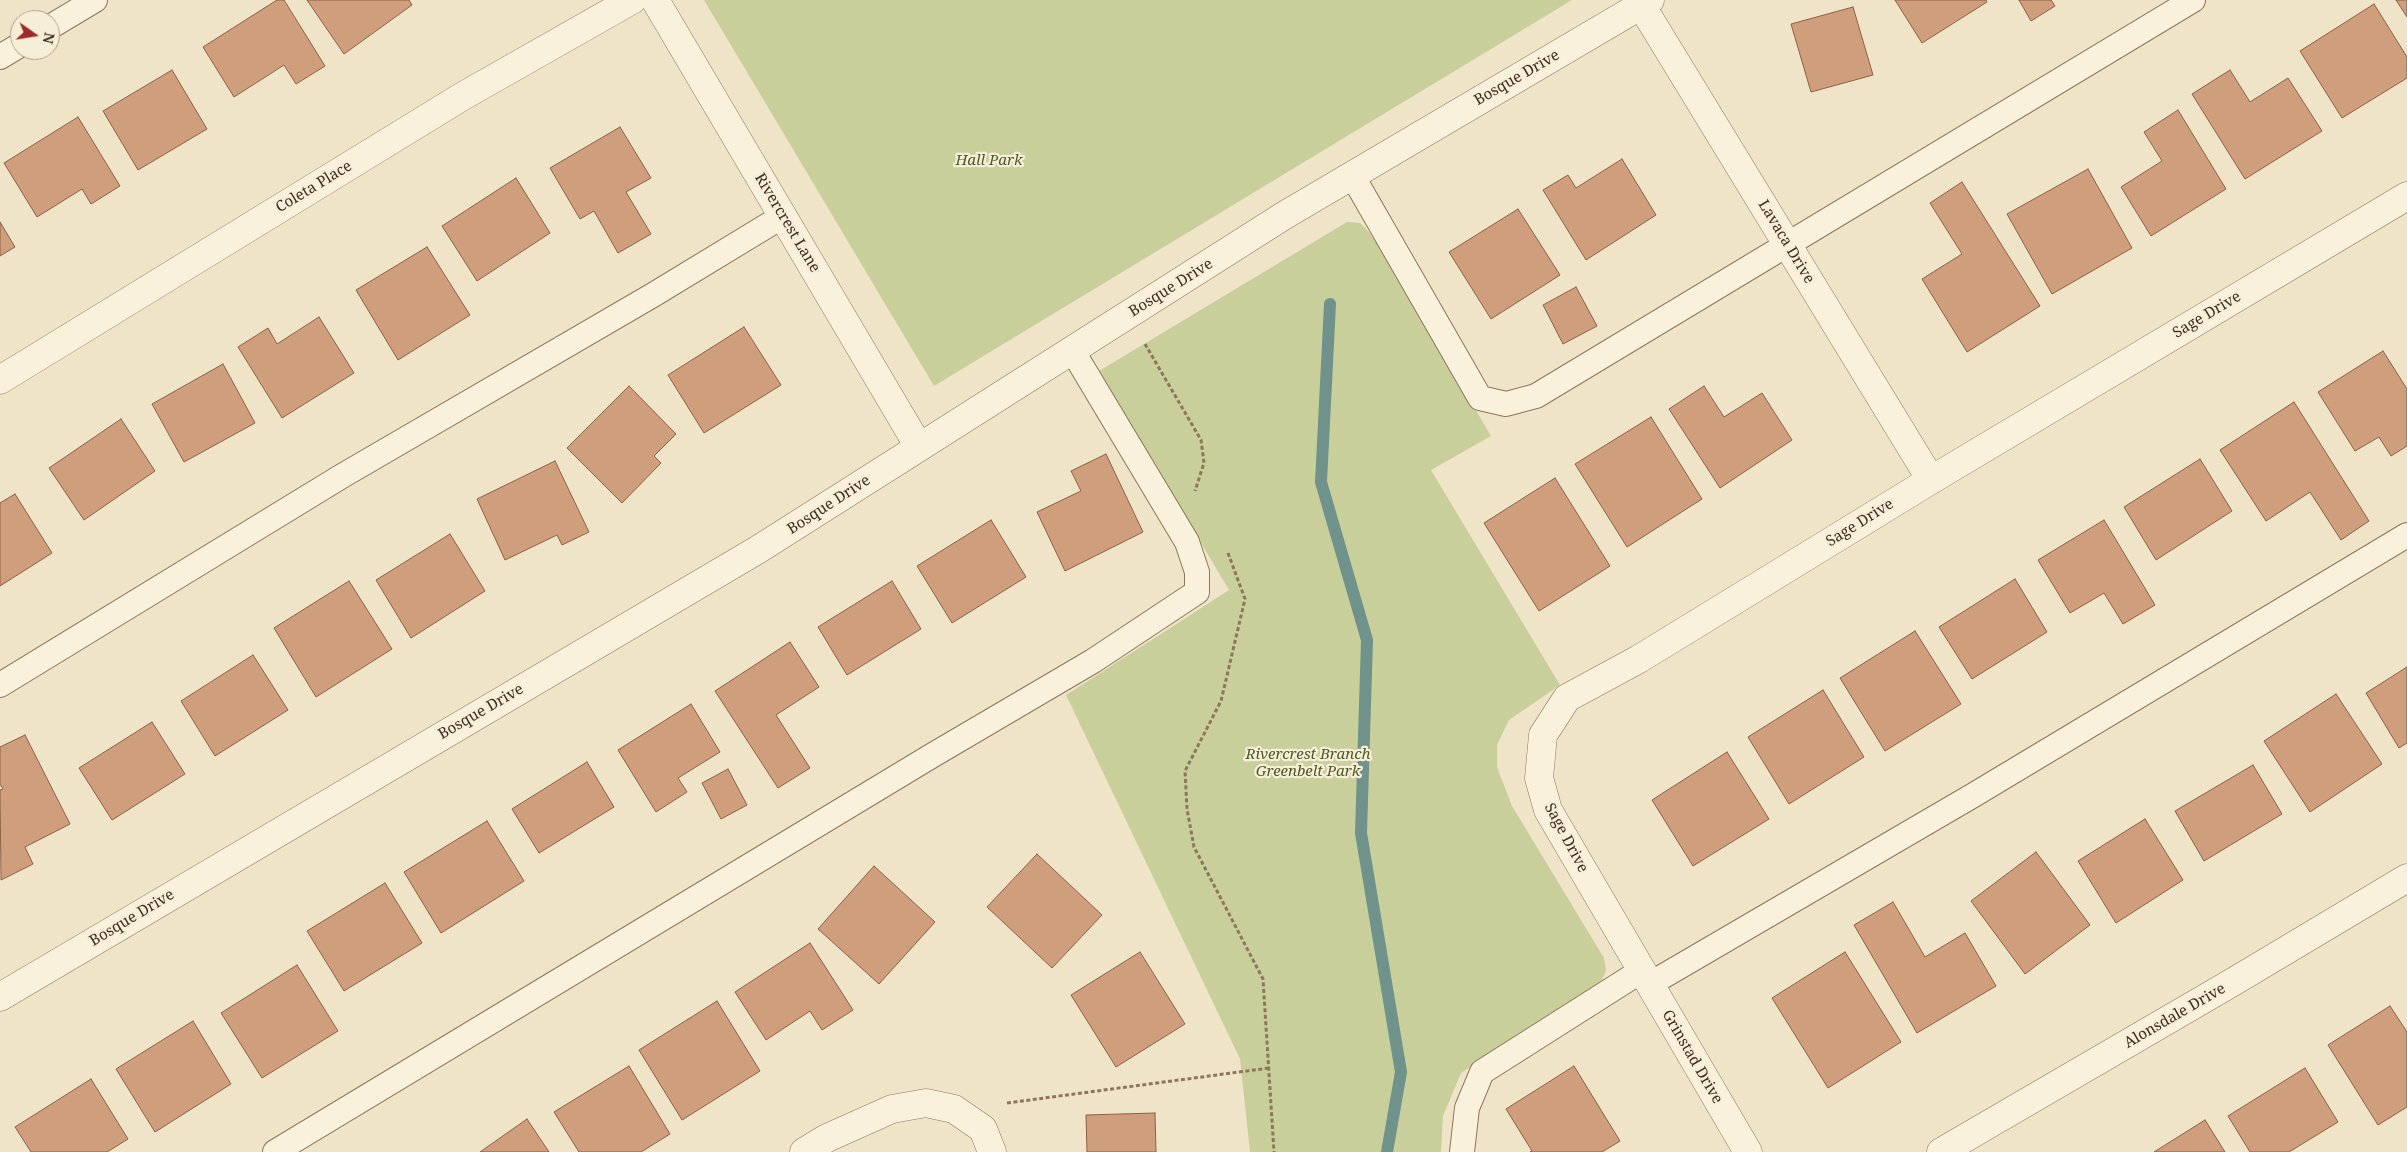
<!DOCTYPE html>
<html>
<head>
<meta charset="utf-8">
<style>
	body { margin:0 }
	#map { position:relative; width:2407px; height:1152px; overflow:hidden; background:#f0e4c8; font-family:"Noto Serif",serif }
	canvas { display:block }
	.north { position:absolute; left:10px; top:10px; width:50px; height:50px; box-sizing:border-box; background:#f7eed8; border:1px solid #ada18e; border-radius:50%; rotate:103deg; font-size:14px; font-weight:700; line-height:20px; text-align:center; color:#3d2e20 }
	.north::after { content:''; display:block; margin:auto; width:18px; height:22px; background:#9e2a2b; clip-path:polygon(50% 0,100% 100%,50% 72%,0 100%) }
</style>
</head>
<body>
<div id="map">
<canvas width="2407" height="1152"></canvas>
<div class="north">N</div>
</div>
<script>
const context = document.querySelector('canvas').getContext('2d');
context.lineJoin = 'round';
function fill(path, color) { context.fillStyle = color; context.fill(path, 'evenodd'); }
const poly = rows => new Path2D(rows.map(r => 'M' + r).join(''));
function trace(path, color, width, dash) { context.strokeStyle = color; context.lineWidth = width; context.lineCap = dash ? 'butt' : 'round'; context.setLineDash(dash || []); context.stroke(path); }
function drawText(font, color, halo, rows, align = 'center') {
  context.font = font + ' "Noto Serif",serif'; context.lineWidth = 4.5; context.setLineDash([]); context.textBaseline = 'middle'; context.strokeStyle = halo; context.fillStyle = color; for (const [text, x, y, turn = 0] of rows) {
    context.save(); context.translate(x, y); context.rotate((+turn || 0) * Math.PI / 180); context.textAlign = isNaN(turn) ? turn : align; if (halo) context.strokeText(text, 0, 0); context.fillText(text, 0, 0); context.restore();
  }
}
const green = poly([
	[704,0,1572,0,934,386],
	[1347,222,1360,223,1368,231,1386,256,1491,436,1431,470,1560,685,1509,720,1497,745,1497,767,1512,806,1604,958,1606,970,1602,980,1592,989,1461,1073,1443,1116,1441,1152,1250,1152,1240,1059,1066,695,1229,590,1099,371]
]);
const stream = poly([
	[1330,304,1321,482,1367,640,1361,833,1401,1072,1387,1152]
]);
const building = poly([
	[277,0,284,0,325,66,296,84,284,65,234,97,203,47,277,0],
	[307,0,409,0,412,5,344,54,307,0],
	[1895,0,1986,0,1987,2,1922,43,1895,0],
	[2019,0,2051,0,2055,6,2031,21,2019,0],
	[2396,0,2407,0,2407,17,2396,0],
	[2374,4,2407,57,2407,78,2342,118,2300,51,2374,4],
	[1853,7,1873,75,1811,92,1791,24,1853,7],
	[172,70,207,129,138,170,103,111,172,70],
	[2230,70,2250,102,2288,78,2322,131,2245,179,2192,94,2230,70],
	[2178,110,2226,189,2151,236,2121,187,2162,161,2144,132,2178,110],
	[78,117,120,186,91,204,82,189,37,217,4,163,78,117],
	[620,127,651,178,626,192,651,234,618,253,594,211,580,219,550,168,620,127],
	[1622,159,1656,215,1586,260,1543,190,1568,175,1576,188,1622,159],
	[2088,169,2132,248,2052,294,2007,214,2088,169],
	[516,178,550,233,477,281,442,226,516,178],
	[1962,182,2040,306,1967,352,1922,279,1962,254,1930,203,1962,182],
	[1518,209,1560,275,1491,319,1449,252,1518,209],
	[0,222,15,247,0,256,0,222],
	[427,247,470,315,398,360,356,290,427,247],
	[1576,287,1597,326,1563,344,1543,305,1576,287],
	[319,317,354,373,282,418,238,347,268,328,277,344,319,317],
	[744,327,781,385,704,433,668,375,744,327],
	[2383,351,2407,389,2407,446,2391,456,2379,437,2355,451,2318,392,2383,351],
	[223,364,255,423,184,462,152,404,223,364],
	[629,386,676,434,654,456,661,463,622,503,567,448,629,386],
	[1704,386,1724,417,1762,393,1792,440,1720,488,1669,409,1704,386],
	[2294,402,2369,521,2341,540,2310,492,2266,521,2220,450,2294,402],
	[1651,417,1702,499,1627,547,1575,464,1651,417],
	[121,419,155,471,84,520,49,468,121,419],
	[1106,454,1143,532,1065,571,1037,512,1081,491,1071,471,1106,454],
	[2200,459,2232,511,2156,560,2124,507,2200,459],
	[555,461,589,532,562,545,557,535,505,560,477,499,555,461],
	[1555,478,1610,566,1539,611,1484,523,1555,478],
	[15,494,52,553,0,586,0,503,15,494],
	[991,520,1026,577,952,623,917,566,991,520],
	[2104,520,2155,605,2123,624,2104,593,2070,613,2038,560,2104,520],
	[450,534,485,591,411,638,376,580,450,534],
	[2015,579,2047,632,1972,679,1939,627,2015,579],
	[349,581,392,649,316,697,274,628,349,581],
	[892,581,921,629,847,675,818,627,892,581],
	[1915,631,1961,704,1885,751,1840,678,1915,631],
	[790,642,819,687,776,715,810,768,778,788,715,691,790,642],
	[253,655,288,710,215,756,181,701,253,655],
	[2407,667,2407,743,2399,748,2366,693,2407,667],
	[1823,690,1864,757,1789,804,1748,737,1823,690],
	[2336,694,2382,764,2310,812,2264,741,2336,694],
	[691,704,720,752,678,778,687,792,656,812,618,750,691,704],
	[152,722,185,774,112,820,79,768,152,722],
	[25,735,70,824,25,847,33,864,1,880,0,790,3,789,0,784,0,747,25,735],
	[1727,752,1769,819,1693,866,1652,800,1727,752],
	[587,762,614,807,539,853,512,809,587,762],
	[2253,765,2282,814,2204,861,2175,811,2253,765],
	[728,769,747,805,721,819,702,783,728,769],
	[2145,819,2183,880,2116,923,2078,861,2145,819],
	[487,821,524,881,441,933,404,872,487,821],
	[2036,852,2090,925,2025,974,1971,901,2036,852],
	[1037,854,1102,915,1052,968,987,907,1037,854],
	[874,866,935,922,879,984,818,929,874,866],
	[385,883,422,943,344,991,307,931,385,883],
	[1893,902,1925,957,1965,933,1996,986,1917,1033,1854,925,1893,902],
	[810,943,853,1010,822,1030,810,1011,766,1040,735,992,810,943],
	[1140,952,1185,1024,1116,1067,1071,995,1140,952],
	[1845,952,1901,1042,1828,1088,1772,998,1845,952],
	[297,965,338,1031,262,1078,221,1013,297,965],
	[717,1001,760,1071,682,1120,639,1050,717,1001],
	[2390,1006,2407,1032,2407,1107,2378,1125,2328,1045,2390,1006],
	[193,1021,231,1084,155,1132,116,1069,193,1021],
	[629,1066,670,1134,641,1152,579,1152,554,1112,629,1066],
	[1574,1066,1620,1141,1602,1152,1530,1152,1532,1151,1506,1109,1574,1066],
	[2305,1068,2338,1122,2289,1152,2250,1152,2228,1116,2305,1068],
	[91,1079,128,1139,107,1152,31,1152,15,1127,91,1079],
	[1155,1113,1156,1152,1087,1152,1086,1115,1155,1113],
	[527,1119,549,1152,480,1152,527,1119],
	[2205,1120,2225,1152,2154,1152,2205,1120]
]);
const path = poly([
	[1145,344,1201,440,1204,463,1195,491],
	[1228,553,1245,599,1221,701,1185,771,1187,809,1194,847,1263,979,1274,1152],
	[1007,1103,1269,1068]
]);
const service = poly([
	[50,27,95,0],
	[0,57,20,45],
	[1352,175,1480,398,1506,404,1536,396,2193,0],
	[0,685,342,476,653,295,783,216],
	[1650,984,1972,796,2407,535],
	[275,1152,933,755,1093,661,1197,592,1197,572,1187,542,1072,350],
	[1462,1152,1467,1108,1482,1072,1641,971]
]);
const minor = poly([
	[1641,5,1931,480],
	[0,380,463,96,632,0],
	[0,997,759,549,1285,215,1650,0],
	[804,1152,827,1138,892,1109,926,1103,954,1109,983,1129,992,1152],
	[1748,1152,1548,810,1539,778,1543,735,1567,698,1639,659,1931,480,2407,196],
	[1941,1152,2233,982,2407,878]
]);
const tertiary = poly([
	[655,0,919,447]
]);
const streetNames = [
	["Bosque Drive",1517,78,-30],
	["Coleta Place",314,187,-31],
	["Rivercrest Lane",787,223,59],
	["Lavaca Drive",1786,242,59],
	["Bosque Drive",1171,288,-32],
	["Sage Drive",2207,315,-31],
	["Bosque Drive",829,505,-33],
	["Sage Drive",1860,523,-32],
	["Bosque Drive",481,712,-30],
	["Sage Drive",1566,838,62],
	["Bosque Drive",132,918,-31],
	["Alonsdale Drive",2175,1016,-30],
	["Grinstad Drive",1692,1057,60]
];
const parkNames = [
	["Hall Park",989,161],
	["Rivercrest Branch",1308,755],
	["Greenbelt Park",1308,772]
];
fill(green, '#c9cf9b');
trace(stream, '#6f938a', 12);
fill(building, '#cf9f7d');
trace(building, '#8d5f41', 1);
trace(service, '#8d765c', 26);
trace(minor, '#8d765c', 29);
trace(tertiary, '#8d765c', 29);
trace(path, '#8d765c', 3, [4, 2.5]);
trace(service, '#faf1dc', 24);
trace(minor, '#faf1dc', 28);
trace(tertiary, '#faf1dc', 28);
drawText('15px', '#3d2e20', '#f7eed8', streetNames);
drawText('italic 15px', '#4d5a26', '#f7eed8', parkNames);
</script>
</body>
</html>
